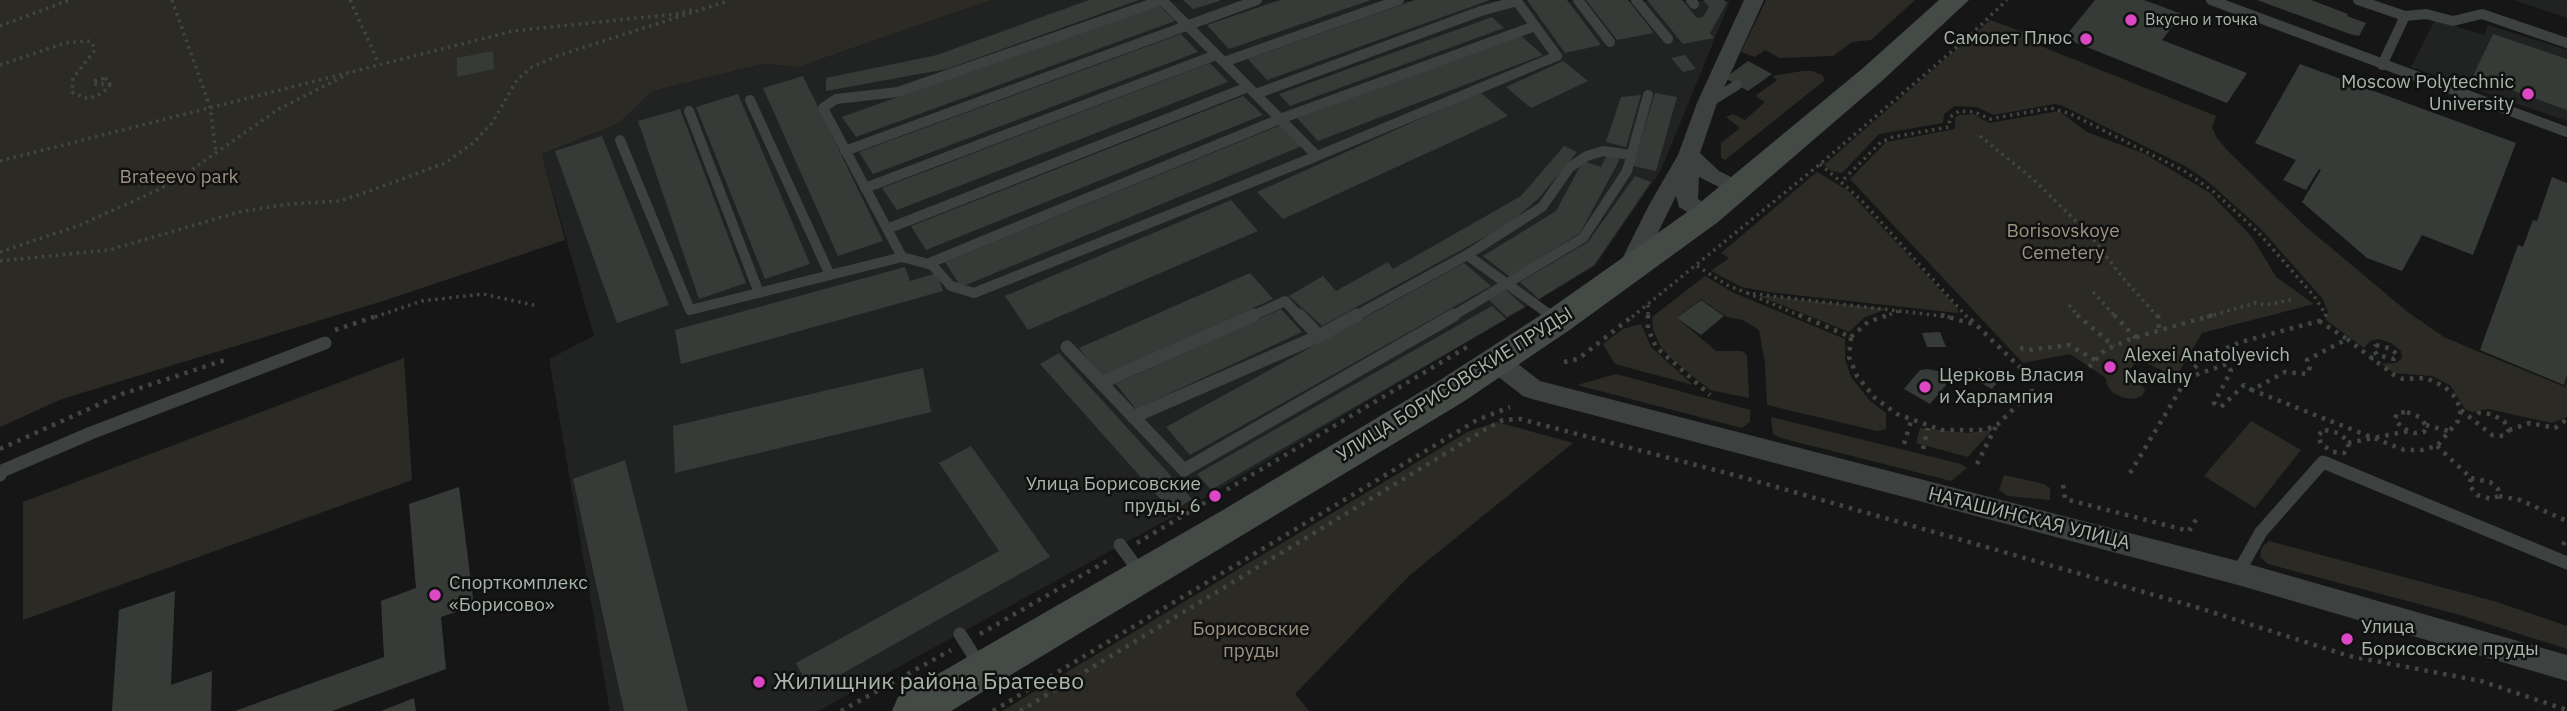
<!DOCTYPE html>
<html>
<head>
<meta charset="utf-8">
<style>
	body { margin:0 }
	canvas { display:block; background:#151615 }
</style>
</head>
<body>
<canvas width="2567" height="711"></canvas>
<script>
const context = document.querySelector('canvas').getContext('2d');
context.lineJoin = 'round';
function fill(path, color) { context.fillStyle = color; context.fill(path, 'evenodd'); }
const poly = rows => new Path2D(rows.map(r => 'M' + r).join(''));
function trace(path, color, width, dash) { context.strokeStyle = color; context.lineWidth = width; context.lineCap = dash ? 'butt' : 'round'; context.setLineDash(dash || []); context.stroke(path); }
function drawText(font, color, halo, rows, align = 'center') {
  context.font = font + ' "IBM Plex Sans",sans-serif'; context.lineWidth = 5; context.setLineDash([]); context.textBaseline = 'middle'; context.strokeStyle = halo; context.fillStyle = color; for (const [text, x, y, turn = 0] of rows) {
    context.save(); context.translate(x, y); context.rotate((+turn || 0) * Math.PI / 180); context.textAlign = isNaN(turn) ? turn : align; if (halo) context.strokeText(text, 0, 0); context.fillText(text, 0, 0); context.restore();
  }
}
const built = poly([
	[991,0,1730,1,1661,170,1595,266,1174,516,818,711,610,711,549,359,594,336,542,154,619,123,652,91,763,64,798,67],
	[2514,0,2567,0,2567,18],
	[2435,20,2484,35,2488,25,2567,50,2567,121,2411,67]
]);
const green = poly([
	[0,0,991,0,798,67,763,64,652,91,619,123,542,154,565,240,383,301,62,399,0,427],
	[1766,0,1915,0,1871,40,1852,42,1833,56,1780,58,1765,50,1755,57,1741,52],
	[1990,20,2026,33,2033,43,2216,116,2212,127,2217,138,2228,151,2305,226,2409,313,2444,337,2477,351,2565,387,2567,382,2567,417,2552,423,2488,409,2472,412,2465,409,2450,385,2432,376,2394,373,2381,364,2396,363,2402,358,2401,351,2391,343,2379,339,2370,341,2364,348,2326,320,2328,312,2322,298,2260,228,2207,181,2185,166,2063,106,2055,104,1994,115,1976,107,1955,106,1944,114,1943,123,1879,134,1842,173,1831,171,1824,165],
	[1802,71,1812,71,1822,75,1825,80,1725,160,1721,158,1721,143,1740,128,1726,117,1733,114,1745,120,1765,102,1755,96,1777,80,1772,76],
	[2059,111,2087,132,2145,154,2210,193,2252,237,2276,277,2314,304,2202,333,2176,377,2138,359,2128,373,2139,381,2145,390,2142,396,2134,399,2124,398,2113,393,2107,385,2106,378,2070,354,2023,363,1850,179,1886,142,1955,129,1955,118,1959,115,1974,114,1989,123],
	[1817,172,1847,190,1856,199,1958,309,1958,313,1768,292,1742,287,1711,271,1729,258,1721,253],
	[1705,276,1734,293,1845,339,1845,359,1851,377,1870,401,1886,413,1886,429,1877,431,1767,405,1765,363,1759,330,1743,320,1727,317,1701,299,1677,318,1716,351,1742,351,1747,355,1749,398,1710,390,1673,360,1660,346,1653,329,1652,317],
	[1759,296,1767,296,1887,309,1865,317,1849,332],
	[1641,324,1651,347,1693,385,1615,364,1603,344,1623,329],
	[404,358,412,480,23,620,23,502],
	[1616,374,1750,410,1750,422,1742,428,1577,385],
	[1771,417,1961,464,1967,468,1951,481,1781,438,1773,434],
	[2251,421,2301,450,2255,508,2204,476],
	[1497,422,1573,443,1410,575,1295,694,1309,711,1002,711,1469,431],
	[1920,428,1968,433,1992,430,1968,457,1916,443],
	[2004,475,2044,484,2050,488,2050,500,2007,496,1999,490],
	[2269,541,2497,602,2567,626,2567,649,2460,615,2268,564,2260,557,2262,547]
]);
const building = poly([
	[1089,0,1139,0,947,69,826,91,826,78,937,55],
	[1183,0,1220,0,1220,1,1193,9],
	[1280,0,1371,0,1229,49,1207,25],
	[1415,0,1490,0,1267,80,1248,59],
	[1527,0,1567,0,1601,45,1565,53],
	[1586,0,1628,0,1654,33,1617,40],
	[1647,0,1682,0,1697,18,1703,17,1709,7,1703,0,1724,0,1727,3,1710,33,1714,38,1683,44],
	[2095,0,2144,0,2182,14,2162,40,2247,73,2227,103,2064,38],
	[2257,0,2311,0,2348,14,2347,16,2366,23,2359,36,2350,34],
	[1158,4,1175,21,856,137,842,117],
	[1492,17,1504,28,1290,106,1279,94],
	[1181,34,1198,52,873,174,859,152],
	[2493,34,2567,59,2567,110,2473,76],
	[1520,35,1543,55,1318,141,1297,118],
	[493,51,494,69,457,77,457,58],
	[1685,55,1696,69,1683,72,1671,58],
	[1563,61,1588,81,1531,108,1506,87],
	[1748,61,1772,74,1748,91,1725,78],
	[1210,63,1228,82,897,210,882,188],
	[2300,64,2516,143,2473,255,2422,235,2402,271,2367,258,2302,202,2321,170,2319,169,2306,190,2283,180,2296,160,2255,143],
	[803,76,883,241,838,256,763,88],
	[1480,92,1508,116,1283,219,1257,192],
	[1655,93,1677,97,1656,171,1633,166],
	[738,94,810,264,765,279,696,107],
	[1641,95,1626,147,1606,142,1621,97],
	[1243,96,1263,115,926,250,911,226],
	[680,109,746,283,699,299,638,121],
	[1281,125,1302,146,961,287,945,262],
	[602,136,669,305,617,323,555,151],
	[1564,146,1577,152,1539,198,1509,224,1322,326,1289,296,1323,276,1336,291,1388,262,1393,269,1521,196],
	[1607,155,1620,159,1580,233,1510,277,1483,256,1556,211,1583,161,1601,167],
	[1635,176,1651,182,1594,265,1539,299,1520,282,1588,242],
	[2552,177,2567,183,2567,375,2564,385,2480,350,2518,245,2523,247,2533,220,2537,221],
	[1231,200,1258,231,1028,330,1005,296],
	[1464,263,1491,286,1190,455,1166,427],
	[905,267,910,281,937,273,943,291,681,364,675,330],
	[1250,273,1273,299,1101,377,1079,348],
	[1506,290,1525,307,1507,317,1489,300],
	[1701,300,1724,316,1701,335,1677,318],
	[1492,306,1506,319,1211,490,1197,474],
	[1281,309,1302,332,1136,409,1116,384],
	[1940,332,1946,347,1927,347,1922,333],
	[1059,353,1192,499,1172,512,1040,364],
	[923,368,931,412,675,473,673,426],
	[1979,368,2000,379,1992,389,1970,377],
	[1927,369,1938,371,1946,385,1930,404,1904,389,1920,370],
	[971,446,1050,557,811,691,796,663,999,551,939,463],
	[625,460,688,711,624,711,573,479],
	[459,487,474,606,441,617,446,669,332,711,235,711,384,657,381,601,416,588,409,504],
	[175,591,171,685,212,671,211,711,112,711,119,610],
	[414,698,416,711,381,711]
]);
const pathFar1 = poly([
	[172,0,210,107,216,152],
	[350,0,379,64],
	[0,26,70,0],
	[0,65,65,43,87,41,92,42,95,50,73,78,72,92,85,98,95,97,109,88,110,84],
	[105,78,110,84,93,84,95,81,105,78],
	[1980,136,2034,180,2091,236,2122,277,2158,317],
	[0,161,513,31,676,14,696,9],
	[1820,164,1841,182],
	[0,252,80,225,156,191,180,178,277,110,346,75],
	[0,261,109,250,239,212,289,204,339,201,367,192,445,163,473,143,492,123,517,80,532,67,560,55,728,1],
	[1697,266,1727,285,1747,293,1950,317],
	[2093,292,2116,317],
	[1747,293,1803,317],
	[1648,305,1648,317],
	[2069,305,2079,317],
	[375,317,422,301,483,294,538,306],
	[1632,317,1820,164,1965,40,2007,0],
	[1883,317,1899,311],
	[1967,317,1862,201,1841,182,1881,142,1893,137,1949,127,1950,117,1959,111,1975,112,1990,119,2051,108,2071,114,2186,172,2214,192,2258,232,2314,296,2326,315,2324,317],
	[2207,317,2255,303,2266,305,2291,300]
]);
const path = poly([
	[1648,315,1648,329,1656,347,1710,395],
	[1799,315,1851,337,1849,357,1857,376,1875,398,1897,414,1941,430,1985,430,1998,424,2032,391,2031,378,1966,315],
	[1941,315,1973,324],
	[2077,315,2114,346],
	[2114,315,2136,338],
	[2158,315,2159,331],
	[2319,321,2347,339],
	[335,330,380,315],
	[1851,337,1868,322,1888,315],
	[2347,339,2394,375,2403,379,2426,378,2445,387,2455,397,2461,410,2458,421,2437,446,2422,450,2404,450,2252,390,2285,372,2307,374,2310,367,2307,360,2347,339],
	[2376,345,2392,349,2397,355,2394,359,2377,355,2373,349,2376,345],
	[2020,348,2029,350,2069,345,2095,360],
	[2370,359,2377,355],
	[1564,362,1578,359,1634,315],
	[2089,367,2105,350,2130,339,2213,315],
	[2187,378,2227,364,2231,371,2214,403,2221,407,2244,385,2252,390],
	[2461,410,2492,435,2504,436,2509,430,2504,421,2491,414,2479,413,2475,418],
	[2407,412,2419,417,2426,425,2424,432,2414,433,2402,428,2395,419,2397,413,2407,412],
	[2426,425,2448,431],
	[2325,430,2338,433,2347,440,2349,448,2344,453,2333,452,2321,444,2318,435,2325,430],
	[2509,430,2530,423,2555,428,2567,419],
	[2348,443,2409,431],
	[1904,444,1911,421],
	[2437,446,2471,478],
	[0,449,122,394,225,360],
	[1923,449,1928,428],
	[1977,464,1997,424],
	[2130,473,2192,370,2207,356,2241,342,2319,321,2326,315],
	[2471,478,2490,482,2498,489,2499,496,2491,499,2477,495,2469,485,2471,478],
	[2063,485,2065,499,2189,531,2197,518],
	[2499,496,2520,500,2567,521],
	[1137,543,1467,347],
	[2563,545,2567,537],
	[980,634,1112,558],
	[841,711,951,650],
	[993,711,1477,420,1510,407],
	[1020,711,1486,429,1503,420,1520,419,1738,476,2196,607,2349,656,2481,681,2567,710]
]);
const serviceFar1 = poly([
	[1578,0,1610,42],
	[1636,0,1668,39],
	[1691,0,1694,4],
	[2211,0,2567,132],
	[2358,0,2405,16,2382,65],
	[2405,16,2426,14,2453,21,2482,14,2567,43],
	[1224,62,1399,0],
	[1256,94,1481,11,1517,1],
	[750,100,830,275],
	[1708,103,1737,85],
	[689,111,759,293],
	[620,140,690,310,902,257,823,108,836,99,898,92,1162,0,1317,156,1557,56,1516,0],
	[845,151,1257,0],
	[865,188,1216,55],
	[887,229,1248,87],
	[1467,255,1553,317],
	[902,257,932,265,951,286,974,293,1317,156],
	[927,264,1280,119,1535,26],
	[1250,317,1285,301,1300,317],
	[1354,317,1467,255,1542,207,1570,167,1587,156,1603,151,1631,155],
	[1451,317,1583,238,1627,171,1648,95]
]);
const service = poly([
	[1299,315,1319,336],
	[1551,315,1558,320],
	[1067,347,1184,470,1454,315],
	[1101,383,1254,315],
	[1133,417,1319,336,1357,315],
	[0,475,2,471,91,433,325,343],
	[1120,545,1142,575],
	[2238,573,2261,532,2323,462,2567,563],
	[960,634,980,666]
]);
const minor = poly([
	[1744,0,1764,0,1717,103,1700,153,1719,171,1745,184,1748,189,1745,194,1737,196,1699,177,1698,199,1715,209,1718,214,1715,219,1707,222,1699,219,1679,207,1676,196,1635,279,1627,281,1619,279,1615,273,1649,205,1678,155,1697,103,1744,0],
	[1496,352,1505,354,1540,381,2238,561,2567,655,2567,681,2238,585,1532,399,1523,396,1487,368,1484,361,1487,354,1496,352]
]);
const secondary = poly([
	[1939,0,1969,0,1883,80,1718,222,1571,329,1463,402,951,711,892,711,898,697,1223,510,1437,382,1547,311,1696,206,1863,68,1939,0]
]);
const markers = [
	[2131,20,7,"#dc47c4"],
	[2086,39,7,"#dc47c4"],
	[2528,94,7,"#dc47c4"],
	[2110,367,7,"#dc47c4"],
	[1925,387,7,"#dc47c4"],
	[1215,496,7,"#dc47c4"],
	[435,595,7,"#dc47c4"],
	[2347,639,7,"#dc47c4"],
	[759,682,7,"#dc47c4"]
];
const farPoinames = [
	["Вкусно и точка",2145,20]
];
const poiNames = [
	["Самолет Плюс",2072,39,"right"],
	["Moscow Polytechnic",2514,83,"right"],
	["University",2514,105,"right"],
	["Alexei Anatolyevich",2124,356],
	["Navalny",2124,378],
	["Церковь Власия",1939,376],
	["и Харлампия",1939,398],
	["Улица Борисовские",1201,485,"right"],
	["пруды, 6",1201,507,"right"],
	["Спорткомплекс",449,584],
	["«Борисово»",449,606],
	["Улица",2361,628],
	["Борисовские пруды",2361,650]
];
const parkNames = [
	["Brateevo park",179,178],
	["Borisovskoye",2063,232],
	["Cemetery",2063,254],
	["Борисовские",1251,630],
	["пруды",1251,652]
];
const streetNames = [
	["УЛИЦА БОРИСОВСКИЕ ПРУДЫ",1455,385,-32],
	["НАТАШИНСКАЯ УЛИЦА",2029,519,14]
];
const nearPoinames = [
	["Жилищник района Братеево",773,682]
];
fill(built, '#212322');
fill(green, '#2c2a25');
fill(building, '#373b38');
trace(pathFar1, '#404641', 3.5, [2.5, 4.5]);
trace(path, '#404641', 4.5, [3.5, 6]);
trace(serviceFar1, '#3d413f', 10);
trace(service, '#3d413f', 13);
fill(minor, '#3d413f');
fill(secondary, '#444a46');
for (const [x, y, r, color] of markers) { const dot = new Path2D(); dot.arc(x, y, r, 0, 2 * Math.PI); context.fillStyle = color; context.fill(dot); trace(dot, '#101110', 2.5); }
drawText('16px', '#a8b5aa', '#101110', farPoinames, 'left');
drawText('19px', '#a8b5aa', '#101110', poiNames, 'left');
drawText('19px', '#9d9181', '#101110', parkNames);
drawText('19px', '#a8b5aa', '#101110', streetNames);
drawText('23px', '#a8b5aa', '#101110', nearPoinames, 'left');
</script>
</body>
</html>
